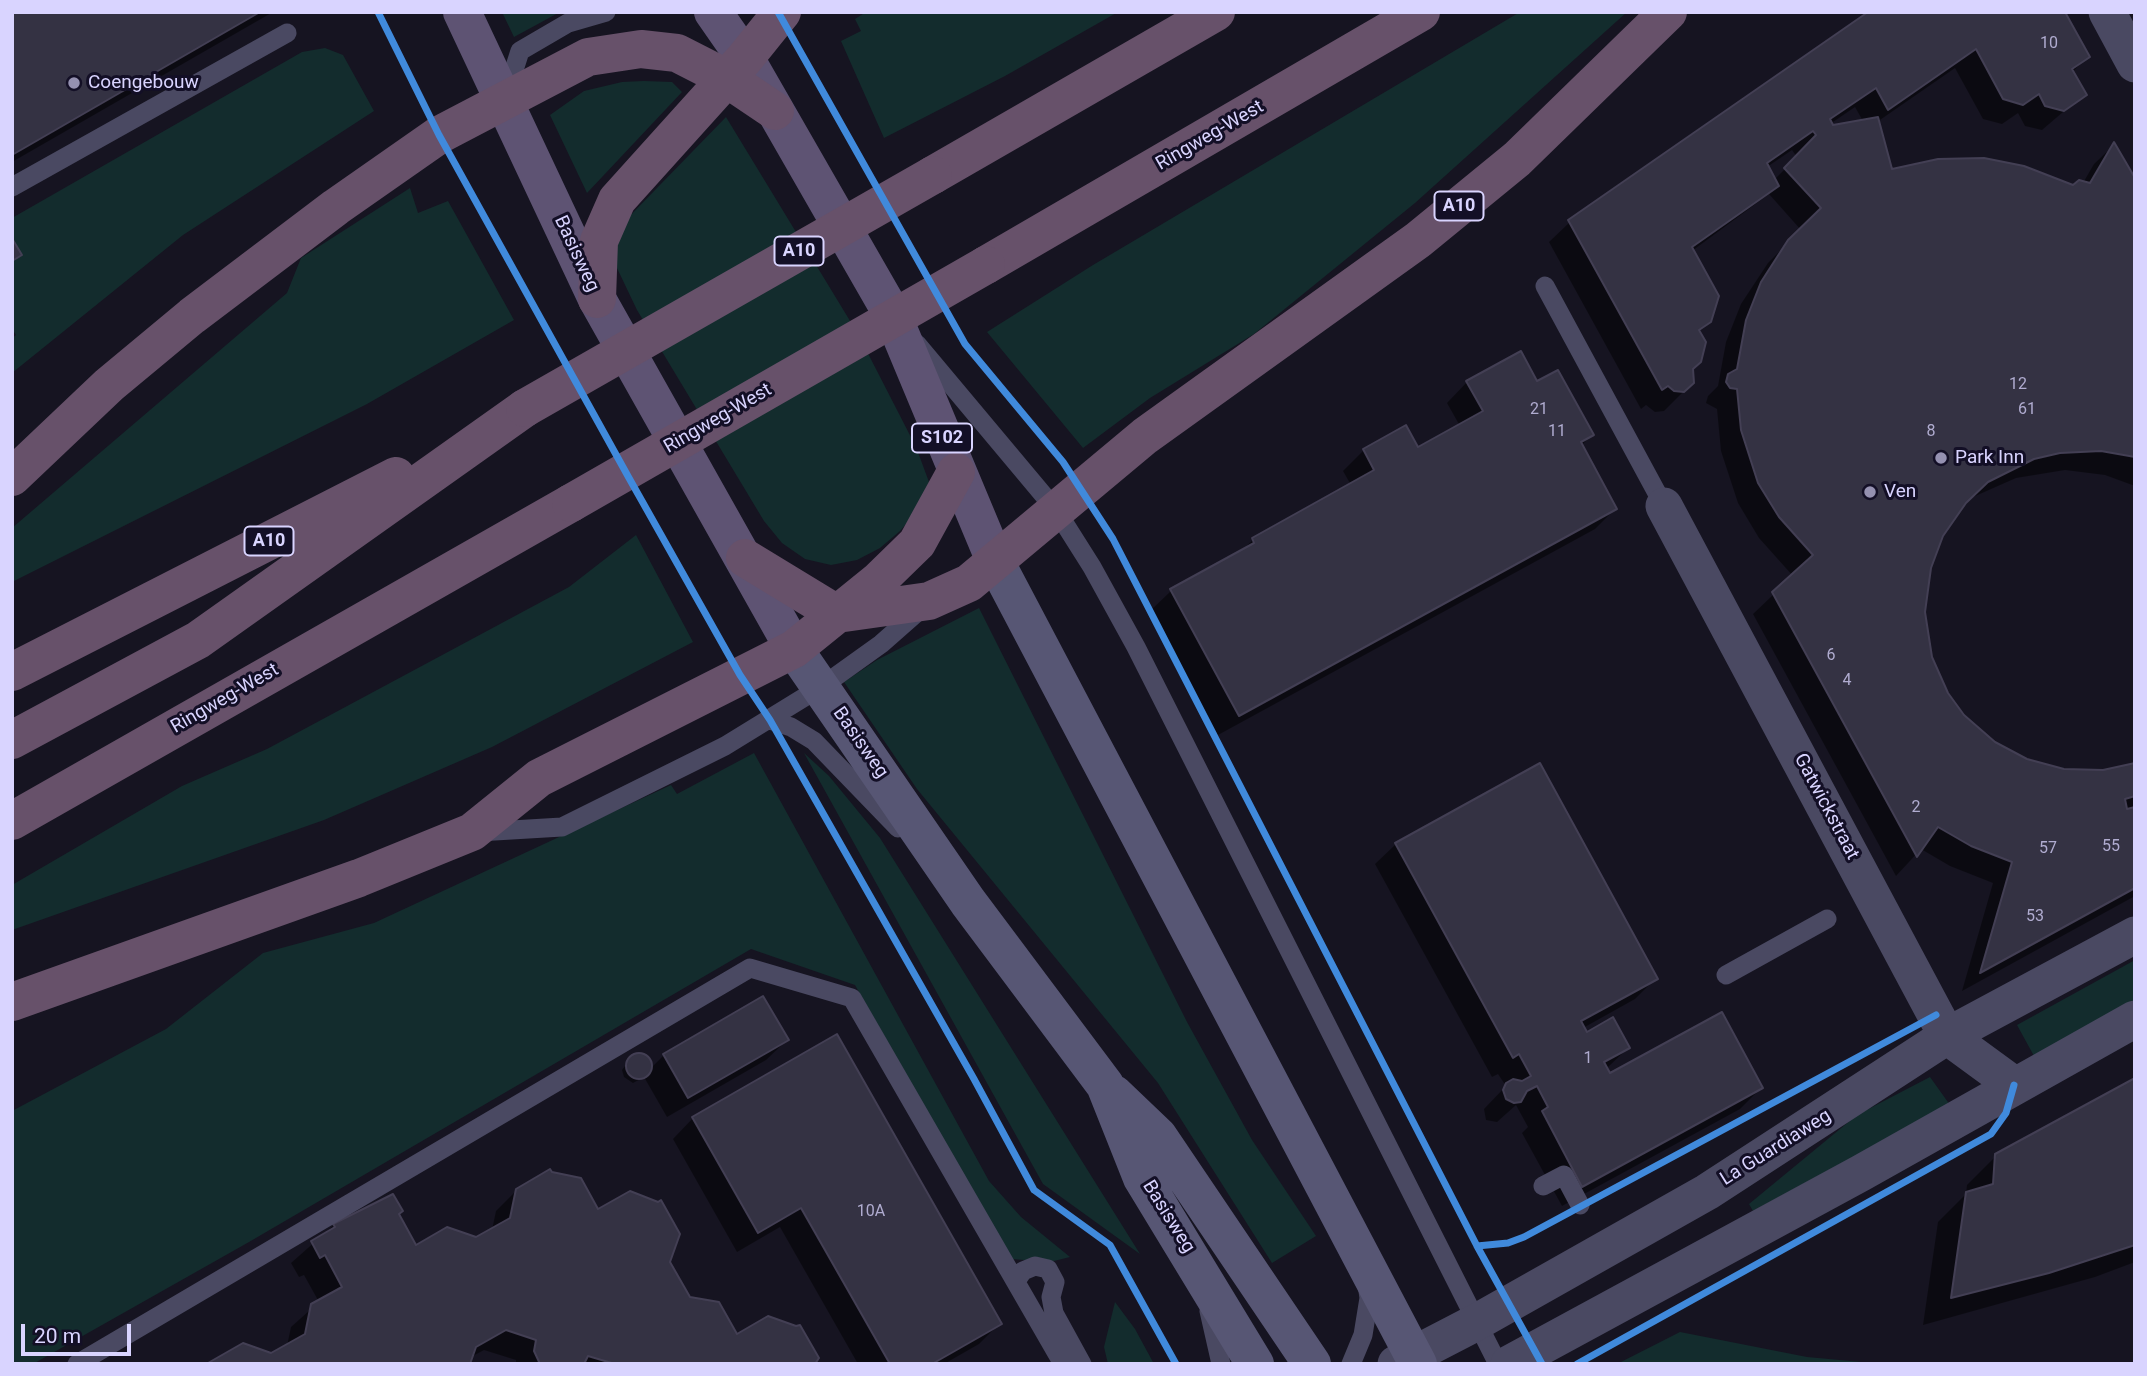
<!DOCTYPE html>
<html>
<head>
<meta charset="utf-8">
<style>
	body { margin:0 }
	#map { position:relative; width:2147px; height:1376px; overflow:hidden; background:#161421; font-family:Roboto,sans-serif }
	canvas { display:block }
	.frame { position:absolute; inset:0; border:14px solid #d9d4ff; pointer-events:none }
	.scale { position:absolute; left:21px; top:1324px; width:110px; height:32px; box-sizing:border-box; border:4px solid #d9d4ff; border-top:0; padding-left:9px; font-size:21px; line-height:24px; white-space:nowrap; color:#d9d4ff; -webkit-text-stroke:5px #130f26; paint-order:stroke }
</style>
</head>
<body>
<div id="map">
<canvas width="2147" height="1376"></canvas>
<div class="frame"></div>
<div class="scale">20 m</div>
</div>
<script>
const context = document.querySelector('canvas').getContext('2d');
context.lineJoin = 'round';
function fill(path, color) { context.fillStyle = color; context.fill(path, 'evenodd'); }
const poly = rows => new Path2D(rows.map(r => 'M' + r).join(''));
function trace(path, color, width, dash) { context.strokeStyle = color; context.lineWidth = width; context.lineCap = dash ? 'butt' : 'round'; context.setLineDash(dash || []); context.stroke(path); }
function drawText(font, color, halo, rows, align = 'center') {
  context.font = font + ' Roboto,sans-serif'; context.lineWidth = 6; context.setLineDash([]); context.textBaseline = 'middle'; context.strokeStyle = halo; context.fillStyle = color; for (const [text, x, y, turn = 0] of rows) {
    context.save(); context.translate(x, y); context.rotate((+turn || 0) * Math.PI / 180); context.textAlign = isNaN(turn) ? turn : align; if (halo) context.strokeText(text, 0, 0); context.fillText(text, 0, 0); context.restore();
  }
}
const green = poly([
	[502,12,560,12,514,37],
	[866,12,1118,12,1005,76,884,138,841,41,861,31,855,19],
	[1520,12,1627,12,1415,203,1254,334,1150,398,1083,448,987,332,1093,265],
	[325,48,343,55,374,111,183,235,12,373,12,338,16,335,12,329,12,218,302,52],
	[644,81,672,82,682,92,587,193,550,115,584,91,622,82],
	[726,117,858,334,916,447,929,482,918,510,900,531,880,548,857,560,831,565,805,559,782,543,764,521,637,310,616,266,614,251,622,224],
	[410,188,418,213,448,201,514,320,367,404,12,582,12,528,287,293,301,258],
	[636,535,693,642,492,747,324,820,12,930,12,885,182,786,267,749,569,587],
	[979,608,1187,1022,1252,1140,1316,1236,1272,1263,1158,1083,917,789,844,682,877,660],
	[754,753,989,1181,1021,1217,1070,1257,1050,1262,1012,1259,855,985,751,949,249,1242,33,1364,12,1364,12,1111,166,1029,263,953,374,923,671,785,677,794],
	[804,753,829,776,880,838,1140,1254,1043,1184],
	[2135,960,2135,1002,2034,1056,2017,1025],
	[1930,1077,1950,1105,1753,1211,1749,1204,1857,1115],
	[1115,1302,1135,1329,1154,1364,1108,1364,1104,1347],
	[1680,1332,1807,1357,1883,1364,1617,1364]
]);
const shadow = poly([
	[12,12,273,12,12,162],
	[1871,12,2088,57,2072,72,2084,94,2042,130,2025,126,2018,113,2002,124,1983,119,1955,68,1877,122,1891,171,2073,187,2083,183,2094,164,2114,145,2135,182,2135,486,2105,475,2065,470,2016,478,1973,497,1953,516,1930,563,1924,589,1924,626,1938,678,1952,702,1975,729,1994,743,2026,761,2064,770,2095,772,2135,764,2135,896,1962,991,1993,883,1950,866,1921,849,1896,876,1753,614,1793,576,1759,538,1738,503,1721,451,1717,409,1706,403,1708,396,1718,386,1726,342,1741,304,1768,263,1801,230,1769,194,1692,251,1709,321,1698,332,1691,370,1692,383,1664,411,1655,412,1646,405,1641,409,1549,242,1570,222],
	[1855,107,1863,121,1832,127,1830,124],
	[1792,150,1797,157,1774,180,1767,167],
	[1467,382,1536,383,1592,434,1581,446,1615,509,1595,529,1218,735,1150,611,1171,591,1238,554,1253,540,1351,485,1343,471,1364,450,1417,449,1460,426,1447,403],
	[1396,844,1656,978,1635,999,1583,1028,1586,1034,1628,1048,1607,1068,1609,1076,1761,1088,1740,1109,1562,1206,1522,1133,1528,1127,1516,1105,1497,1122,1486,1120,1484,1109,1506,1086,1498,1074,1492,1077,1375,864],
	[787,1040,766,1060,667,1117,644,1077,633,1083,624,1077,622,1070,632,1057,646,1057,651,1068,664,1055],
	[2135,1080,2135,1262,2095,1277,1923,1325,1938,1222,1966,1194,1967,1185,1996,1156],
	[693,1118,1000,1323,979,1344,944,1364,858,1364,780,1227,737,1252,673,1139],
	[517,1190,598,1212,668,1263,689,1298,736,1336,813,1364,516,1364,516,1360,484,1350,471,1357,469,1364,210,1364,243,1345,271,1355,287,1346,291,1327,319,1302,304,1275,299,1277,291,1263,334,1225,397,1214,416,1247,476,1239,492,1230,496,1211]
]);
const building = poly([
	[12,12,260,12,12,155,12,12],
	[1868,12,2065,12,2090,57,2072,69,2087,95,2064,111,2045,106,2039,94,2023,105,2003,99,1976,49,1888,110,1876,88,1830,119,1833,125,1878,117,1892,169,1938,159,1984,158,2024,166,2073,185,2079,180,2090,183,2114,142,2135,178,2135,457,2101,451,2060,453,2034,459,1988,482,1966,503,1943,536,1931,568,1925,612,1932,657,1948,693,1964,715,1995,742,2027,759,2064,769,2103,770,2135,763,2135,796,2125,799,2127,809,2135,807,2135,888,1980,973,2012,862,1971,846,1938,827,1917,857,1772,592,1813,555,1779,517,1758,483,1741,430,1737,389,1730,388,1726,382,1728,374,1737,369,1746,320,1761,282,1788,240,1821,208,1784,168,1816,135,1813,131,1767,163,1779,186,1692,247,1719,296,1711,322,1699,330,1706,342,1701,362,1693,369,1694,383,1684,392,1674,391,1668,386,1662,390,1568,220,1868,12],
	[13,240,22,255,12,261,12,241,13,240],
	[1521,351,1537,381,1558,370,1594,435,1581,442,1617,509,1239,716,1170,589,1254,543,1252,538,1374,470,1363,449,1406,425,1418,447,1483,411,1466,381,1521,351],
	[1540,763,1658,979,1581,1021,1587,1032,1613,1017,1630,1048,1604,1062,1610,1073,1722,1012,1763,1088,1582,1187,1542,1111,1548,1107,1537,1086,1527,1091,1521,1102,1514,1103,1506,1099,1503,1090,1506,1083,1513,1079,1522,1081,1531,1076,1519,1054,1513,1058,1395,843,1540,763],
	[763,996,789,1040,688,1098,663,1054,763,996],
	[837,1034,1002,1324,932,1364,890,1364,801,1208,758,1233,692,1117,837,1034],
	'626 1066a13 13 0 1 1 26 0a13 13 0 1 1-26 0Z',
	[2135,1078,2135,1245,2049,1273,1951,1298,1966,1192,1993,1184,1995,1154,2135,1078],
	[550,1169,552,1172,581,1178,598,1209,630,1191,658,1202,661,1200,680,1234,670,1262,690,1297,719,1302,737,1334,768,1316,796,1326,800,1325,819,1358,815,1364,615,1364,588,1356,584,1364,540,1364,534,1351,536,1340,506,1330,476,1347,470,1364,208,1363,243,1343,271,1353,305,1334,311,1304,342,1287,325,1255,320,1258,311,1241,335,1227,333,1224,393,1194,403,1211,399,1214,416,1245,447,1227,476,1237,510,1218,516,1189,550,1169]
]);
const service = poly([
	[505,98,520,51,568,23,606,12],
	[12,187,287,33],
	[1545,286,1664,506],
	[917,344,1056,510,1092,567,1136,647,1498,1364],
	[770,720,791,727,814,741,898,828],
	[478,832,562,827,725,746,821,687,881,644,923,607],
	[1726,975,1827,919],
	[1543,1186,1564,1175,1580,1205],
	[1016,1281,1023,1271,1035,1266,1048,1269,1055,1282,1051,1297,1054,1313,1082,1364],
	[1209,1311,1221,1364],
	[77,1364,750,968,852,998,1063,1364],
	[1351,1364,1363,1335,1369,1298,1367,1284]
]);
const minor = poly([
	[2107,12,2135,64],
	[1664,506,1947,1036,2014,1085],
	[1396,1364,1475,1323,1707,1192,1947,1036,2135,935],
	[1509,1364,1861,1173,2135,1019]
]);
const secondary = poly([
	[995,561,1418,1364],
	[794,649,968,902,1105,1085,1142,1178,1255,1364],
	[1114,1094,1158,1136,1312,1364]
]);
const primary = poly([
	[462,12,597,299,794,649],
	[713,12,745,58,892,314,995,561]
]);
const motorway = poly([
	[933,175,1216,12],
	[986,265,1421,12],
	[597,299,599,241,617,200,745,58,782,12],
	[12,477,109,385,192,316,336,207,439,135,588,57,641,49,677,53,726,78,775,111],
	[745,558,837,614,929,601,969,583,1145,436,1418,240,1517,159,1668,12],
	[12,672,396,476],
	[12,740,198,640,525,408],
	[12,821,571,503],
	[12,1002,359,878,472,832,539,778,794,649,878,581,917,543,956,472]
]);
const motorwayBridge = poly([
	[525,408,933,175],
	[571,503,986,265]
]);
const cycleway = poly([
	[378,12,439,135,629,478,740,675,770,720,974,1079,1034,1190,1110,1245,1176,1364],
	[778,12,965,344,1063,462,1113,539,1477,1246,1542,1364],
	[1477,1246,1508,1243,1524,1237,1936,1015],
	[1577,1364,1991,1134,2006,1113,2014,1085]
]);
const markers = [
	[74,83,7,"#9591b1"],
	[1941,458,7,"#9591b1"],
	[1870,492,7,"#9591b1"]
];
const numberNames = [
	["10",2049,44],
	["12",2018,385],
	["21",1539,410],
	["61",2027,410],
	["11",1557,432],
	["8",1931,432],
	["6",1831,656],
	["4",1847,681],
	["2",1916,808],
	["55",2111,847],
	["57",2048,849],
	["53",2035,917],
	["1",1588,1059],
	["10A",871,1212]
];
const shields = [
	[1459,206,49],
	[799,251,49],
	[942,438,60],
	[269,541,49]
];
const shieldNames = [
	["A10",1459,206],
	["A10",799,251],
	["S102",942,438],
	["A10",269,541]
];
const poiNames = [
	["Coengebouw",88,83],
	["Park Inn",1955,458],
	["Ven",1884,492]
];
const streetNames = [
	["Ringweg-West",1210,136,-30],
	["Basisweg",576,254,65],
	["Ringweg-West",718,419,-30],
	["Ringweg-West",225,699,-30],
	["Basisweg",860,743,55],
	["Gatwickstraat",1826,807,62],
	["La Guardiaweg",1776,1148,-32],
	["Basisweg",1168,1217,58]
];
fill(green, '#132c2d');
fill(shadow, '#0007');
fill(building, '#343243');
trace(building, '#433f54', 2);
trace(service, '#4a4962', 19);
trace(minor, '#4a4962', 37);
trace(secondary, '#575674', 38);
trace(primary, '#5e5373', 38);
trace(motorway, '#67516a', 38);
trace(motorwayBridge, '#67516a', 38);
trace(cycleway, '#408adc', 7);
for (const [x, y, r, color] of markers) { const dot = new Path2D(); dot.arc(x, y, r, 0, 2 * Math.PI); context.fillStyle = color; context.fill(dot); trace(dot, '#130f26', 2.5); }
drawText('16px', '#b0acd0', null, numberNames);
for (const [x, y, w] of shields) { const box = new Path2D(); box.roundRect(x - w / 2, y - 14.5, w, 29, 5); context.fillStyle = '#130f26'; context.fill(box); trace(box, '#d9d4ff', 2); }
drawText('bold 18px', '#d9d4ff', null, shieldNames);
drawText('19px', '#d9d4ff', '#130f26', poiNames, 'left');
drawText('19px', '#d9d4ff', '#130f26', streetNames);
</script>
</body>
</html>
